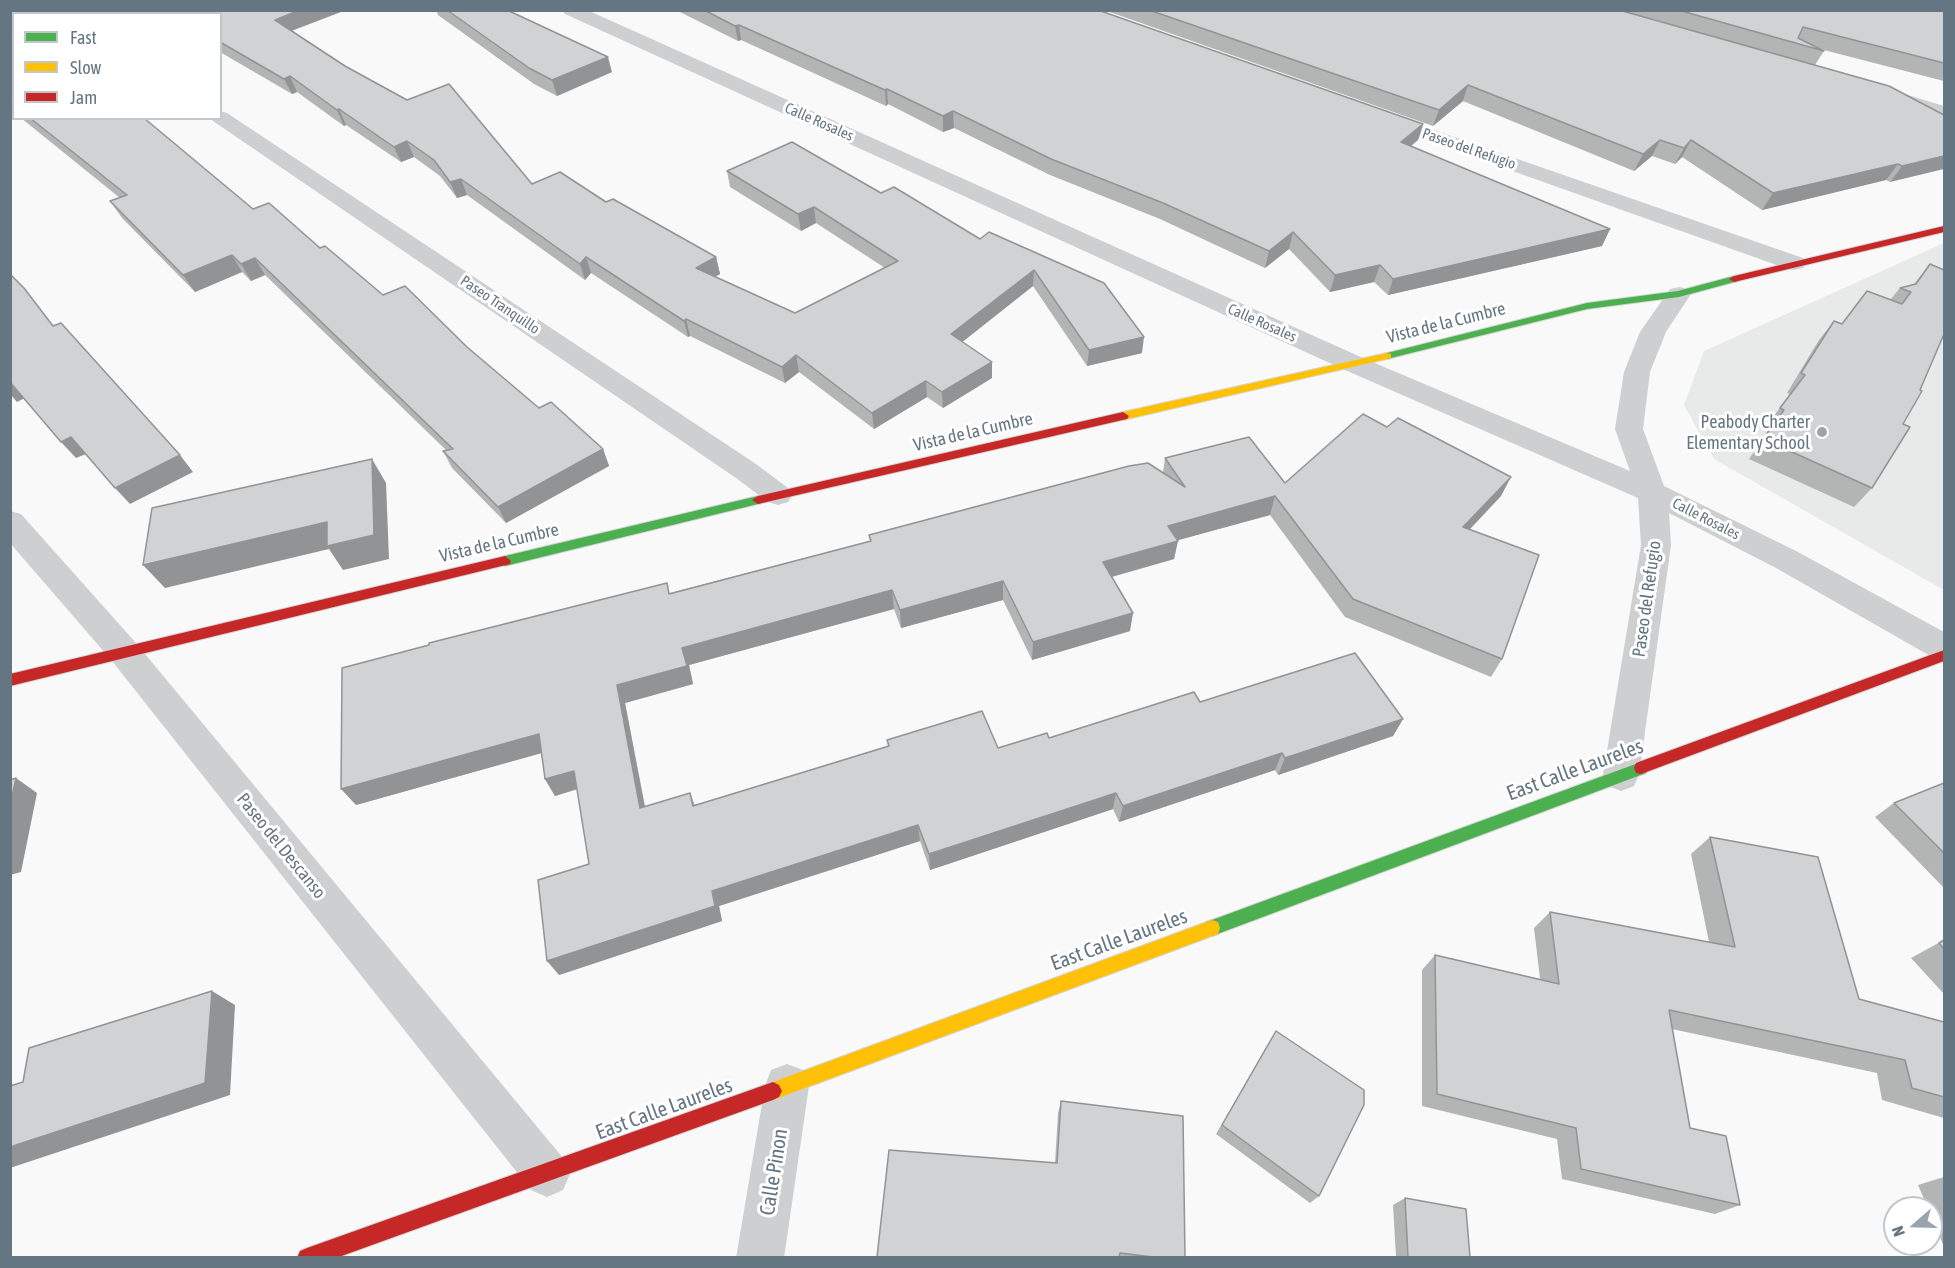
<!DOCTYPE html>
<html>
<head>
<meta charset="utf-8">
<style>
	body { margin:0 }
	#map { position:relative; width:1955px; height:1268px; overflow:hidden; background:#f9f9f9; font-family:"Asap Condensed",sans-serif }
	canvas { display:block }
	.frame { position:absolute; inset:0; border:12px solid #657683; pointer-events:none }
	.legend { position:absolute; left:12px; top:12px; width:210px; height:108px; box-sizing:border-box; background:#fff; border:2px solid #c1c8cd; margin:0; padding:8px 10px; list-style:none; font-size:18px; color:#657683 }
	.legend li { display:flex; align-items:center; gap:12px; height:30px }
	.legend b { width:30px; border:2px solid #c1c8cd }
	.north { position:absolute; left:1883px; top:1196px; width:60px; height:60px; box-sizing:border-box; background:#fff; border:2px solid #c1c8cd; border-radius:50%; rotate:250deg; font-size:16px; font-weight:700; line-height:24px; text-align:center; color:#657683 }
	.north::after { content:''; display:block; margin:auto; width:21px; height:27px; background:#99a4ac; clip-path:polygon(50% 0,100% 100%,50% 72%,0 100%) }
</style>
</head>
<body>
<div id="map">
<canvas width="1955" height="1268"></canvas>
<div class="frame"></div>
<ul class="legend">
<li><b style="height:8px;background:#4caf50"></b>Fast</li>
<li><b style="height:8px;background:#ffc107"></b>Slow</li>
<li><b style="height:8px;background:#c62828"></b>Jam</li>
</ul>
<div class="north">N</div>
</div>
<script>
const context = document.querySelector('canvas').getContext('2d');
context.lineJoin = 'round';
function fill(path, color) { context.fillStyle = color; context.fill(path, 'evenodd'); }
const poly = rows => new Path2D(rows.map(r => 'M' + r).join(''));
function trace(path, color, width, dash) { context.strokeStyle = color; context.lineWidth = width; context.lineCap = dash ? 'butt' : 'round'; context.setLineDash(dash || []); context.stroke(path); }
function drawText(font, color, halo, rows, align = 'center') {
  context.font = font + ' "Asap Condensed",sans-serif'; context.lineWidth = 6; context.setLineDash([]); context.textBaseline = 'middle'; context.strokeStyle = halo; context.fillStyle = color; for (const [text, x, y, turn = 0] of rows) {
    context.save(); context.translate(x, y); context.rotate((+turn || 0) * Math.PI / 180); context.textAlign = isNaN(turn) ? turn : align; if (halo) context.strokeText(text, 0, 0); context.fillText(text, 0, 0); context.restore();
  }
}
const built = poly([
	[1944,243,1944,590,1714,459,1684,405,1704,351]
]);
const street = poly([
	[54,10,74,10,76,14,56,14,54,10],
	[562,10,587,10,1363,358,1630,471,1615,429,1624,372,1640,332,1670,289,1679,287,1688,289,1691,294,1666,332,1650,372,1643,429,1664,486,1798,552,1944,632,1944,661,1932,657,1776,568,1669,513,1671,545,1639,775,1634,786,1621,791,1608,786,1603,775,1641,545,1638,498,1345,370,565,14,562,10],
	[1888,89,1944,106,1944,118,1881,99,1878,95,1881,91,1888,89],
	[220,111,227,113,756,464,788,488,793,495,788,502,778,505,768,502,736,478,213,121,211,118,220,118,220,111],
	[1379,111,1803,258,1806,263,1803,268,1794,270,1785,268,1372,121,1369,117,1372,113,1379,111],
	[10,511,21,514,136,643,563,1158,570,1174,563,1190,547,1197,531,1190,112,661,10,543,10,511],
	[787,1064,803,1070,809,1086,784,1258,736,1258,765,1086,771,1070,787,1064]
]);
const fast = poly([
	[1734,276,1738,277,1738,281,1679,297,1587,309,1387,359,1382,356,1387,353,1587,303,1678,291,1734,276],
	[758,496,762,497,764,500,762,503,505,566,499,561,505,556,758,496],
	[1641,762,1646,763,1648,768,1646,773,1212,936,1206,934,1204,928,1206,922,1212,920,1641,762]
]);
const slow = poly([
	[1387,353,1391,354,1391,358,1123,420,1117,416,1123,412,1387,353],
	[1212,920,1218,922,1220,928,1218,934,1212,936,773,1100,767,1097,764,1091,767,1085,773,1082,1212,920]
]);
const jam = poly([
	[1944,226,1944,232,1734,282,1729,279,1734,276,1944,226],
	[1123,412,1129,416,1127,419,758,504,752,500,758,496,1123,412],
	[505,556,511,561,510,564,10,686,10,674,505,556],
	[1944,650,1944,661,1641,774,1636,773,1634,768,1636,763,1944,650],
	[773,1082,779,1085,782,1091,779,1097,773,1100,336,1258,297,1258,300,1251,307,1248,773,1082]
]);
const wall = poly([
	[157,10,346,10,292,31,345,66,532,184,606,202,716,257,720,274,715,277,795,313,885,268,816,223,801,231,730,187,727,171,881,193,980,239,989,232,1142,353,1087,366,1033,286,962,342,992,378,943,408,927,397,874,429,799,372,785,383,690,336,688,337,591,273,585,280,467,195,457,198,440,176,414,157,401,162,346,125,344,126,297,92,292,94,220,52,220,14,161,14],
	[436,10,507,10,612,72,557,96,534,84,438,15],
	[676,10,1098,10,1423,124,1418,140,1410,146,1610,229,1602,246,1388,295,1374,282,1330,292,1289,249,1265,268,1160,219,1050,175,954,128,943,132,888,104,886,106,741,40,738,41],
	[1104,10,1944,10,1944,81,1820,49,1824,51,1815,65,1944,115,1890,182,1886,180,1762,210,1682,157,1675,164,1652,156,1634,171,1463,101,1433,126],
	[10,31,14,35,14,113,10,110],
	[21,118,144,118,253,209,320,248,383,295,467,347,539,408,603,449,609,466,506,523,452,468,443,451,446,450,265,275,251,281,242,272,195,292,122,218,110,201,120,198],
	[1930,264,1903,424,1872,488,1854,507,1749,459,1769,430,1765,428,1790,394,1787,393,1819,340,1834,321,1842,324,1890,300,1900,288,1914,284],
	[1165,458,1285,483,1501,496,1469,530,1502,659,1491,677,1345,617,1270,515,1178,540,1174,559,1112,577,1130,631,1032,660,1003,600,901,628,894,609,689,665,693,684,625,703,645,806,690,793,695,805,888,746,887,740,998,748,1049,738,1200,702,1403,719,1393,736,1278,775,1275,770,1119,822,1113,809,930,870,920,841,719,906,722,921,559,975,589,864,577,789,555,796,545,779,541,753,356,805,670,593,870,541,869,535,1163,472],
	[1944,783,1944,888,1875,817,1894,803],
	[1710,837,1859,999,1944,1022,1944,1118,1882,1100,1877,1073,1672,1029,1690,1128,1740,1205,1715,1214,1562,1179,1557,1139,1422,1106,1422,970,1435,955,1540,979,1534,928,1550,912,1709,942,1691,854],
	[1944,940,1944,994,1911,958],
	[1276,1031,1319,1196,1310,1203,1216,1134,1269,1042],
	[1061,1101,1185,1257,877,1257,1055,1163,1058,1113],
	[1944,1177,1944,1247,1931,1215,1931,1208,1928,1208,1918,1185],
	[1405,1198,1470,1257,1396,1257,1393,1205]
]);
const shadedWall = poly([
	[300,10,346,10,282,34,275,20],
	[739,25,741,40,738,41,735,26],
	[608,57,612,72,557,96,552,80],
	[290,76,297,92,292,94,284,79],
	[1468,85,1463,101,1433,126,1439,110],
	[887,89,888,104,886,106,885,90],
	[339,109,346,125,344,126,337,110],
	[953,111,954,128,943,132,943,116],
	[1423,124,1418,140,1396,159,1401,142],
	[1660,140,1652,156,1634,171,1643,154],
	[1691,140,1682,157,1675,164,1684,148],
	[407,141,414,157,401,162,394,147],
	[1944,156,1944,169,1890,182,1902,166],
	[1898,164,1886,180,1762,210,1773,193],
	[461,179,467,195,457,198,450,182],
	[814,207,816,223,801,231,798,214],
	[1610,229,1602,246,1388,295,1393,279],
	[1293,232,1289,249,1265,268,1269,251],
	[232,255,242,272,195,292,183,275],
	[586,257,591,273,585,280,580,264],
	[716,257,720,274,700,284,696,268],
	[255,258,265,275,251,281,241,264],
	[1380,265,1374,282,1330,292,1335,275],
	[1034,270,1033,286,951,351,951,334],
	[686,319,690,336,688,337,684,321],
	[1144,337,1142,353,1087,366,1089,350],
	[796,355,799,372,785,383,782,367],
	[992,362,992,378,943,408,942,392],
	[926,381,927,397,874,429,872,413],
	[10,382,25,398,17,402,10,394],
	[71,437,86,454,76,458,61,442],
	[603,449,609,466,506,523,498,507],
	[180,455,193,472,130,504,115,488],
	[372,459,386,483,389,559,343,570,329,549,165,588,143,565],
	[1511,477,1501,496,1454,546,1463,527],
	[1275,496,1270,515,1164,544,1168,526],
	[1178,541,1174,559,1100,580,1103,562],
	[1003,581,1003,600,901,628,900,610],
	[892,590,894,609,689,665,693,684,625,703,648,824,640,808,617,685,682,648],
	[1133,613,1130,631,1032,660,1033,642],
	[1403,719,1393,736,1278,775,1285,758],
	[539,734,549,751,356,805,341,789],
	[1282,753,1275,770,1119,822,1123,806],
	[574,771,584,787,555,796,545,779],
	[16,778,37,793,21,872,10,875,10,806],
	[1116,793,1113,809,930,870,929,854],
	[918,825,920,841,719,906,722,921,559,975,547,961,712,891],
	[212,991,235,1005,230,1095,10,1168,10,1147]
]);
const building = poly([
	[170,10,300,10,275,20,345,66,407,100,449,84,532,184,560,172,606,202,613,199,716,257,696,268,795,313,898,261,814,207,798,214,727,171,792,142,881,193,894,187,980,239,989,232,1104,283,1144,337,1089,350,1034,270,951,334,992,362,942,392,926,381,872,413,796,355,782,367,686,319,684,321,586,257,580,264,461,179,450,182,434,160,407,141,394,147,339,109,337,110,290,76,284,79,220,42,220,14,174,14,170,10],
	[447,10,507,10,608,57,552,80,529,68,447,10],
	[704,10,1098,10,1423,124,1401,142,1610,229,1393,279,1380,265,1335,275,1293,232,1269,251,1163,203,1051,159,953,111,943,116,887,89,885,90,739,25,735,26,704,10],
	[1149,10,1619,10,1889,86,1944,115,1944,156,1902,166,1898,164,1773,193,1691,140,1684,148,1660,140,1643,154,1468,85,1439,110,1149,10],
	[1678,10,1944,10,1944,63,1803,27,1798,38,1824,51,1678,10],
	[10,31,14,35,14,106,10,103,10,31],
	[30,118,144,118,253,209,269,203,320,248,325,246,383,295,405,286,467,347,539,408,551,402,603,449,498,507,443,451,453,449,255,258,241,264,232,255,183,275,110,201,127,195,30,118],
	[1930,264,1944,270,1944,334,1920,390,1922,391,1903,424,1910,427,1872,488,1763,439,1784,410,1780,408,1805,375,1801,373,1834,321,1842,324,1867,291,1902,304,1911,292,1900,288,1916,284,1930,264],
	[10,274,24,288,53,326,61,323,180,455,115,488,71,437,61,442,10,382,10,274],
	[1363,414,1387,427,1398,418,1511,477,1463,527,1539,555,1502,659,1353,599,1275,496,1168,526,1178,541,1103,562,1133,613,1033,642,1003,581,900,610,892,590,682,648,687,666,617,685,640,808,690,793,693,806,889,746,887,740,982,711,998,748,1047,733,1049,738,1194,692,1200,702,1355,653,1403,719,1285,758,1282,753,1123,806,1116,793,929,854,918,825,712,891,715,906,547,961,538,880,589,864,574,771,545,779,539,734,341,789,342,668,429,645,429,643,667,583,669,594,871,541,869,535,1129,466,1148,463,1185,487,1165,458,1249,437,1285,483,1363,414],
	[372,459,374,535,327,546,327,522,143,565,152,508,372,459],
	[16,778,10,806,10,780,16,778],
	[1944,783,1944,853,1894,803,1944,783],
	[1710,837,1818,857,1859,999,1944,1022,1944,1097,1912,1088,1905,1060,1669,1010,1690,1128,1726,1136,1740,1205,1581,1169,1576,1128,1437,1094,1435,955,1559,984,1550,912,1735,947,1710,837],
	[1944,940,1944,949,1939,943,1944,940],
	[212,991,205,1083,10,1147,10,1086,23,1082,29,1048,212,991],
	[1276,1031,1364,1090,1364,1105,1319,1196,1222,1125,1276,1031],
	[1061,1101,1183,1116,1185,1257,1153,1257,1120,1253,1119,1257,877,1257,889,1150,1057,1163,1061,1101],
	[1405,1198,1466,1209,1470,1257,1408,1257,1405,1198]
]);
const markers = [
	[1822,432,6,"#99a4ac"]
];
const farStreetnames = [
	["Calle Rosales",819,122,24],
	["Paseo del Refugio",1469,149,19],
	["Paseo Tranquillo",500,305,34],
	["Calle Rosales",1262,323,24],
	["Calle Rosales",1706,519,27]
];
const streetNames = [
	["Vista de la Cumbre",1446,323,-14],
	["Vista de la Cumbre",973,432,-13],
	["Vista de la Cumbre",499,543,-13],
	["Paseo del Refugio",1647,599,-82],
	["Paseo del Descanso",281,846,51]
];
const poiNames = [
	["Peabody Charter",1810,422],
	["Elementary School",1810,443]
];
const nearStreetnames = [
	["East Calle Laureles",1575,770,-20],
	["East Calle Laureles",1119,940,-20],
	["East Calle Laureles",664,1109,-20],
	["Calle Pinon",774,1172,-81]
];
fill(built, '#e8e9e9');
trace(fast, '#d5d6d7', 2);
trace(slow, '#d5d6d7', 2);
trace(jam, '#d5d6d7', 2);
fill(street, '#cecfd0');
fill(fast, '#4caf50');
fill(slow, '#ffc107');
fill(jam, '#c62828');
fill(wall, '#b3b5b5');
fill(shadedWall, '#929394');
fill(building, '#d0d2d3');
trace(building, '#929394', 1.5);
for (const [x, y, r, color] of markers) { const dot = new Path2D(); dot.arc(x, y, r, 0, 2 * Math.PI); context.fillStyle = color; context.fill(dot); trace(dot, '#fff', 2); }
drawText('15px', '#657683', '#fff', farStreetnames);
drawText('18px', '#657683', '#fff', streetNames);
drawText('18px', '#657683', '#fff', poiNames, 'right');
drawText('21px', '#657683', '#fff', nearStreetnames);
</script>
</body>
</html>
